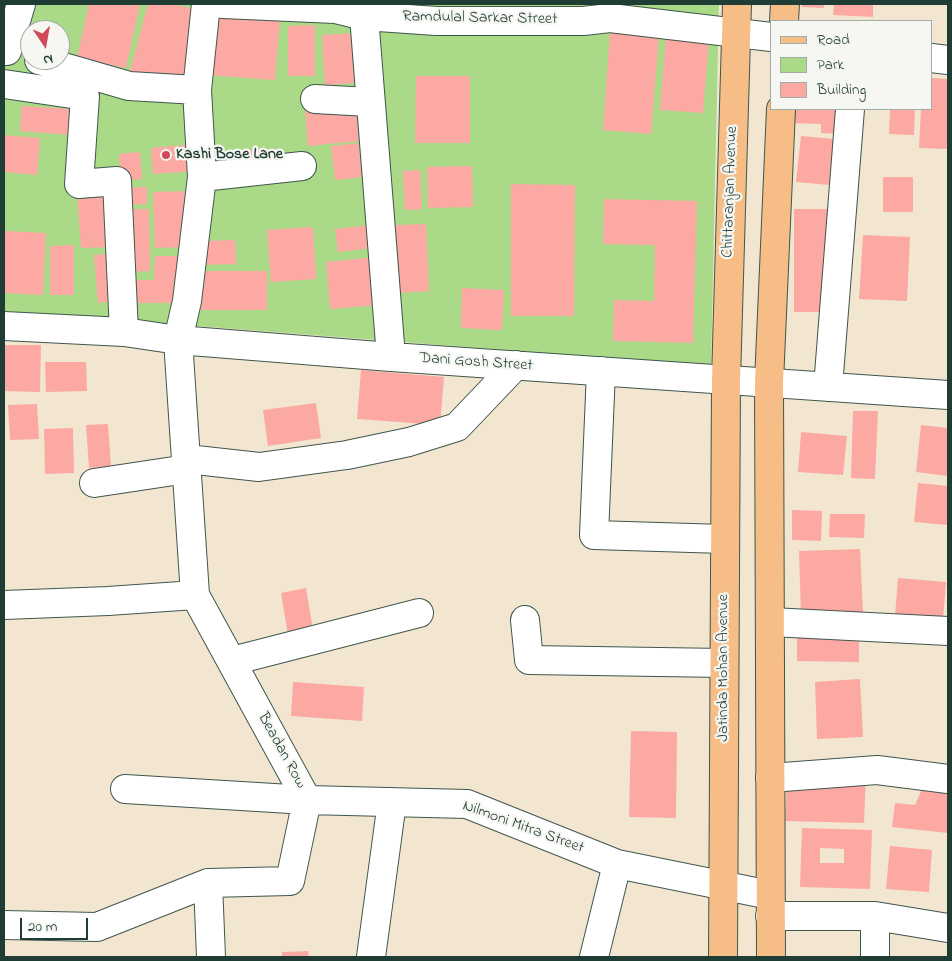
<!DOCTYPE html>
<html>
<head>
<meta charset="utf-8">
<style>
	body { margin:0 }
	#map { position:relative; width:952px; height:961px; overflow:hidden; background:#f3e6d1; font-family:"Indie Flower",sans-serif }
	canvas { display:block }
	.frame { position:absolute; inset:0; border:5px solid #1f3d34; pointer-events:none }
	.legend { position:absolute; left:770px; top:20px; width:162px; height:90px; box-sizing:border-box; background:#f6f6f2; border:1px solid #a0aca6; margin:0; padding:6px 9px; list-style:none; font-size:15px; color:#1f3d34 }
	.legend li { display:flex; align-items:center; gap:10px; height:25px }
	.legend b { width:25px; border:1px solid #a0aca6 }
	.north { position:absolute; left:20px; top:20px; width:50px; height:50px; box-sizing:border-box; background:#f6f6f2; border:1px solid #a0aca6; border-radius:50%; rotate:168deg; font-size:14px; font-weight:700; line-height:20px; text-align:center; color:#1f3d34 }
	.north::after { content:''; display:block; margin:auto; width:18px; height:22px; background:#d1495b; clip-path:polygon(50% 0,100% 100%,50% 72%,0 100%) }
	.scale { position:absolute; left:20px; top:918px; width:68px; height:22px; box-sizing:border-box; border:2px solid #1f3d34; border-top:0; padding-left:6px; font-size:15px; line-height:18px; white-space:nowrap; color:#1f3d34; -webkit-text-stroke:4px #f6f6f2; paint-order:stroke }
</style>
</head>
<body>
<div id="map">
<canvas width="952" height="961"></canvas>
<div class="frame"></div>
<ul class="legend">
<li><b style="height:6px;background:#f6be86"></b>Road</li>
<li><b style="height:14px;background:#aada87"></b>Park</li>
<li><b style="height:14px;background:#fca8a3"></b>Building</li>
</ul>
<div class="north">N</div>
<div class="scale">20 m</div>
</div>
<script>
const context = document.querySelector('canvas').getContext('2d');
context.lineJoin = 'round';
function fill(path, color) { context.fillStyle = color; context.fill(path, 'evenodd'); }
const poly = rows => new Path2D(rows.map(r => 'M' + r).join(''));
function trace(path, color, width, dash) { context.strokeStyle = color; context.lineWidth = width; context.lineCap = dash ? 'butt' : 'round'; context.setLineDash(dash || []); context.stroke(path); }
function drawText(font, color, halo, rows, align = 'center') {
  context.font = font + ' "Indie Flower",sans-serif'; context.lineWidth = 4.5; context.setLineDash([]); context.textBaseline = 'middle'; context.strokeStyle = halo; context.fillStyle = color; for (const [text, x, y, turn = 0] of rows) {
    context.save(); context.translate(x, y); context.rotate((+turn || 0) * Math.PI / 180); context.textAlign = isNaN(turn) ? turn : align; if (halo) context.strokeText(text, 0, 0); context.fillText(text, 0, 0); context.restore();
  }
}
const green = poly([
	[4,4,719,4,711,366,4,311],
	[30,30,60,30,60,60,30,60]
]);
const building = poly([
	[89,4,140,4,126,68,77,58],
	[148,4,173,4,199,10,193,75,128,78],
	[802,4,824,4,824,8,802,7],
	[834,4,873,4,873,17,833,15],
	[209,13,280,18,275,80,204,75],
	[315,25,315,76,288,76,288,26],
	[610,32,659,36,651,134,603,130],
	[354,33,356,83,325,85,322,35],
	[666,36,709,39,703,113,660,110],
	[416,76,470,76,470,143,415,143],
	[931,78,948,79,948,149,919,148,921,109,931,109],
	[355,104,359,141,308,146,305,109],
	[22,106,73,109,71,135,20,131],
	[790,109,840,109,839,134,821,133,821,124,789,123],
	[890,109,915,109,914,135,889,134],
	[4,135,40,138,37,175,4,172],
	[801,136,845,140,841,186,796,182],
	[358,143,363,177,335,180,331,146],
	[196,144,198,171,153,174,151,148],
	[259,149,261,166,219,169,218,152],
	[140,152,142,179,121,181,119,154],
	[472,166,473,207,428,208,427,167],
	[420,170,422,209,405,210,403,171],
	[883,177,913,177,913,212,883,212],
	[511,184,575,185,574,316,511,316],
	[147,187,147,204,120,205,119,188],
	[112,189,116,247,81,248,77,191],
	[190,191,191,247,155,248,153,192],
	[604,199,697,201,693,343,613,341,614,300,654,301,655,245,603,244],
	[123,209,149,209,150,271,124,272],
	[794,209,831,209,831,312,794,312],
	[426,224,429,291,398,293,395,225],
	[371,225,374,248,338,252,335,229],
	[313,227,316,279,271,282,267,230],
	[4,231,46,233,43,295,4,293],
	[863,235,910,237,907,301,859,299],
	[235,240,236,264,201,265,200,241],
	[74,245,74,295,50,295,50,246],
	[117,253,121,300,98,303,94,255],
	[155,256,178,256,177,303,126,303,126,280,154,280],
	[376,257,380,305,330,309,326,262],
	[197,271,267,271,267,310,196,310],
	[462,288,504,290,502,330,461,328],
	[4,345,41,345,40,392,4,391],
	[45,362,86,362,87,391,46,392],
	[361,370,444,377,440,425,357,419],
	[316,403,321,438,268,446,263,410],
	[37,404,39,439,10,440,8,405],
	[853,411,878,411,875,479,851,478],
	[108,424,111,466,89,468,86,425],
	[921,425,948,428,948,476,916,472],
	[73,428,74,473,45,474,44,429],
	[801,432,847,436,843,475,798,472],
	[918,483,948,486,948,525,914,522],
	[792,510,822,511,821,541,792,540],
	[830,514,865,514,864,538,829,537],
	[860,549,863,613,801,616,799,551],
	[898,578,946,582,943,619,895,615],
	[306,588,313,630,288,635,281,593],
	[797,636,859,636,859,662,797,661],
	[860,679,863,737,817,739,815,682],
	[293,682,364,687,362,721,291,716],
	[631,731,677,732,676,818,629,817],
	[866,776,864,823,785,821,787,781],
	[926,780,948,781,948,833,892,827,895,803,915,805],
	[802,828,872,830,870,889,800,887],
	[820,848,844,849,844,863,820,863],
	[890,846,932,850,929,892,886,889],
	[308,951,309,957,282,957,282,952]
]);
const minor = poly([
	[223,4,335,9,364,16,436,21,583,21,610,18,771,37],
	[364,16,391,357],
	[7,51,21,4],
	[931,58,948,60],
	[39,60,129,86,197,90],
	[4,84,85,96,79,184,117,181,124,332],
	[315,99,369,102],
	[202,177,302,166],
	[4,326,124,332,178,340,391,357,948,395],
	[601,371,594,535,724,539],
	[828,387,850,109],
	[187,459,259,467,347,455,409,442,457,427,516,365],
	[94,483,187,469],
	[4,605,108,601,195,595],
	[525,620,529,660,724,663],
	[771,622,948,631],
	[232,661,419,613],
	[770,778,877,770,948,779],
	[125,789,307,800,467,804,617,864,770,895],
	[208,883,211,957],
	[770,916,875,916,948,928],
	[4,925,97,927,208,883,290,881,307,800,195,595,178,340,187,301,202,177,197,90,206,4],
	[371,957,392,802],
	[594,957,617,864],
	[875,957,875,916]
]);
const major = poly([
	[784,21,785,4],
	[723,957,726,380,737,4],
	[771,957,769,382,781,109]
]);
const markers = [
	[166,155,5,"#d1495b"]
];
const streetNames = [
	["Ramdulal Sarkar Street",480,19,1],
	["Chittaranjan Avenue",731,192,-88],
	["Dani Gosh Street",476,363,4],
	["Jatinda Mohan Avenue",724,668,-90],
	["Beadan Row",281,751,61],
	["Nilmoni Mitra Street",523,828,20]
];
const poiNames = [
	["Kashi Bose Lane",176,155]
];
fill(green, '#aada87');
fill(building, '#fca8a3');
trace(minor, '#3f564c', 30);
trace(major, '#3f564c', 30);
trace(minor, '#fff', 28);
trace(major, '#f6be86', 28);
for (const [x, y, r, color] of markers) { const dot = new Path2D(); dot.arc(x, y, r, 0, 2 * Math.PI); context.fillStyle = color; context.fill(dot); trace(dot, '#f6f6f2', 2); }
drawText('16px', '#1f3d34', '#f6f6f2', streetNames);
drawText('bold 16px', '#1f3d34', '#f6f6f2', poiNames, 'left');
</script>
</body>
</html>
